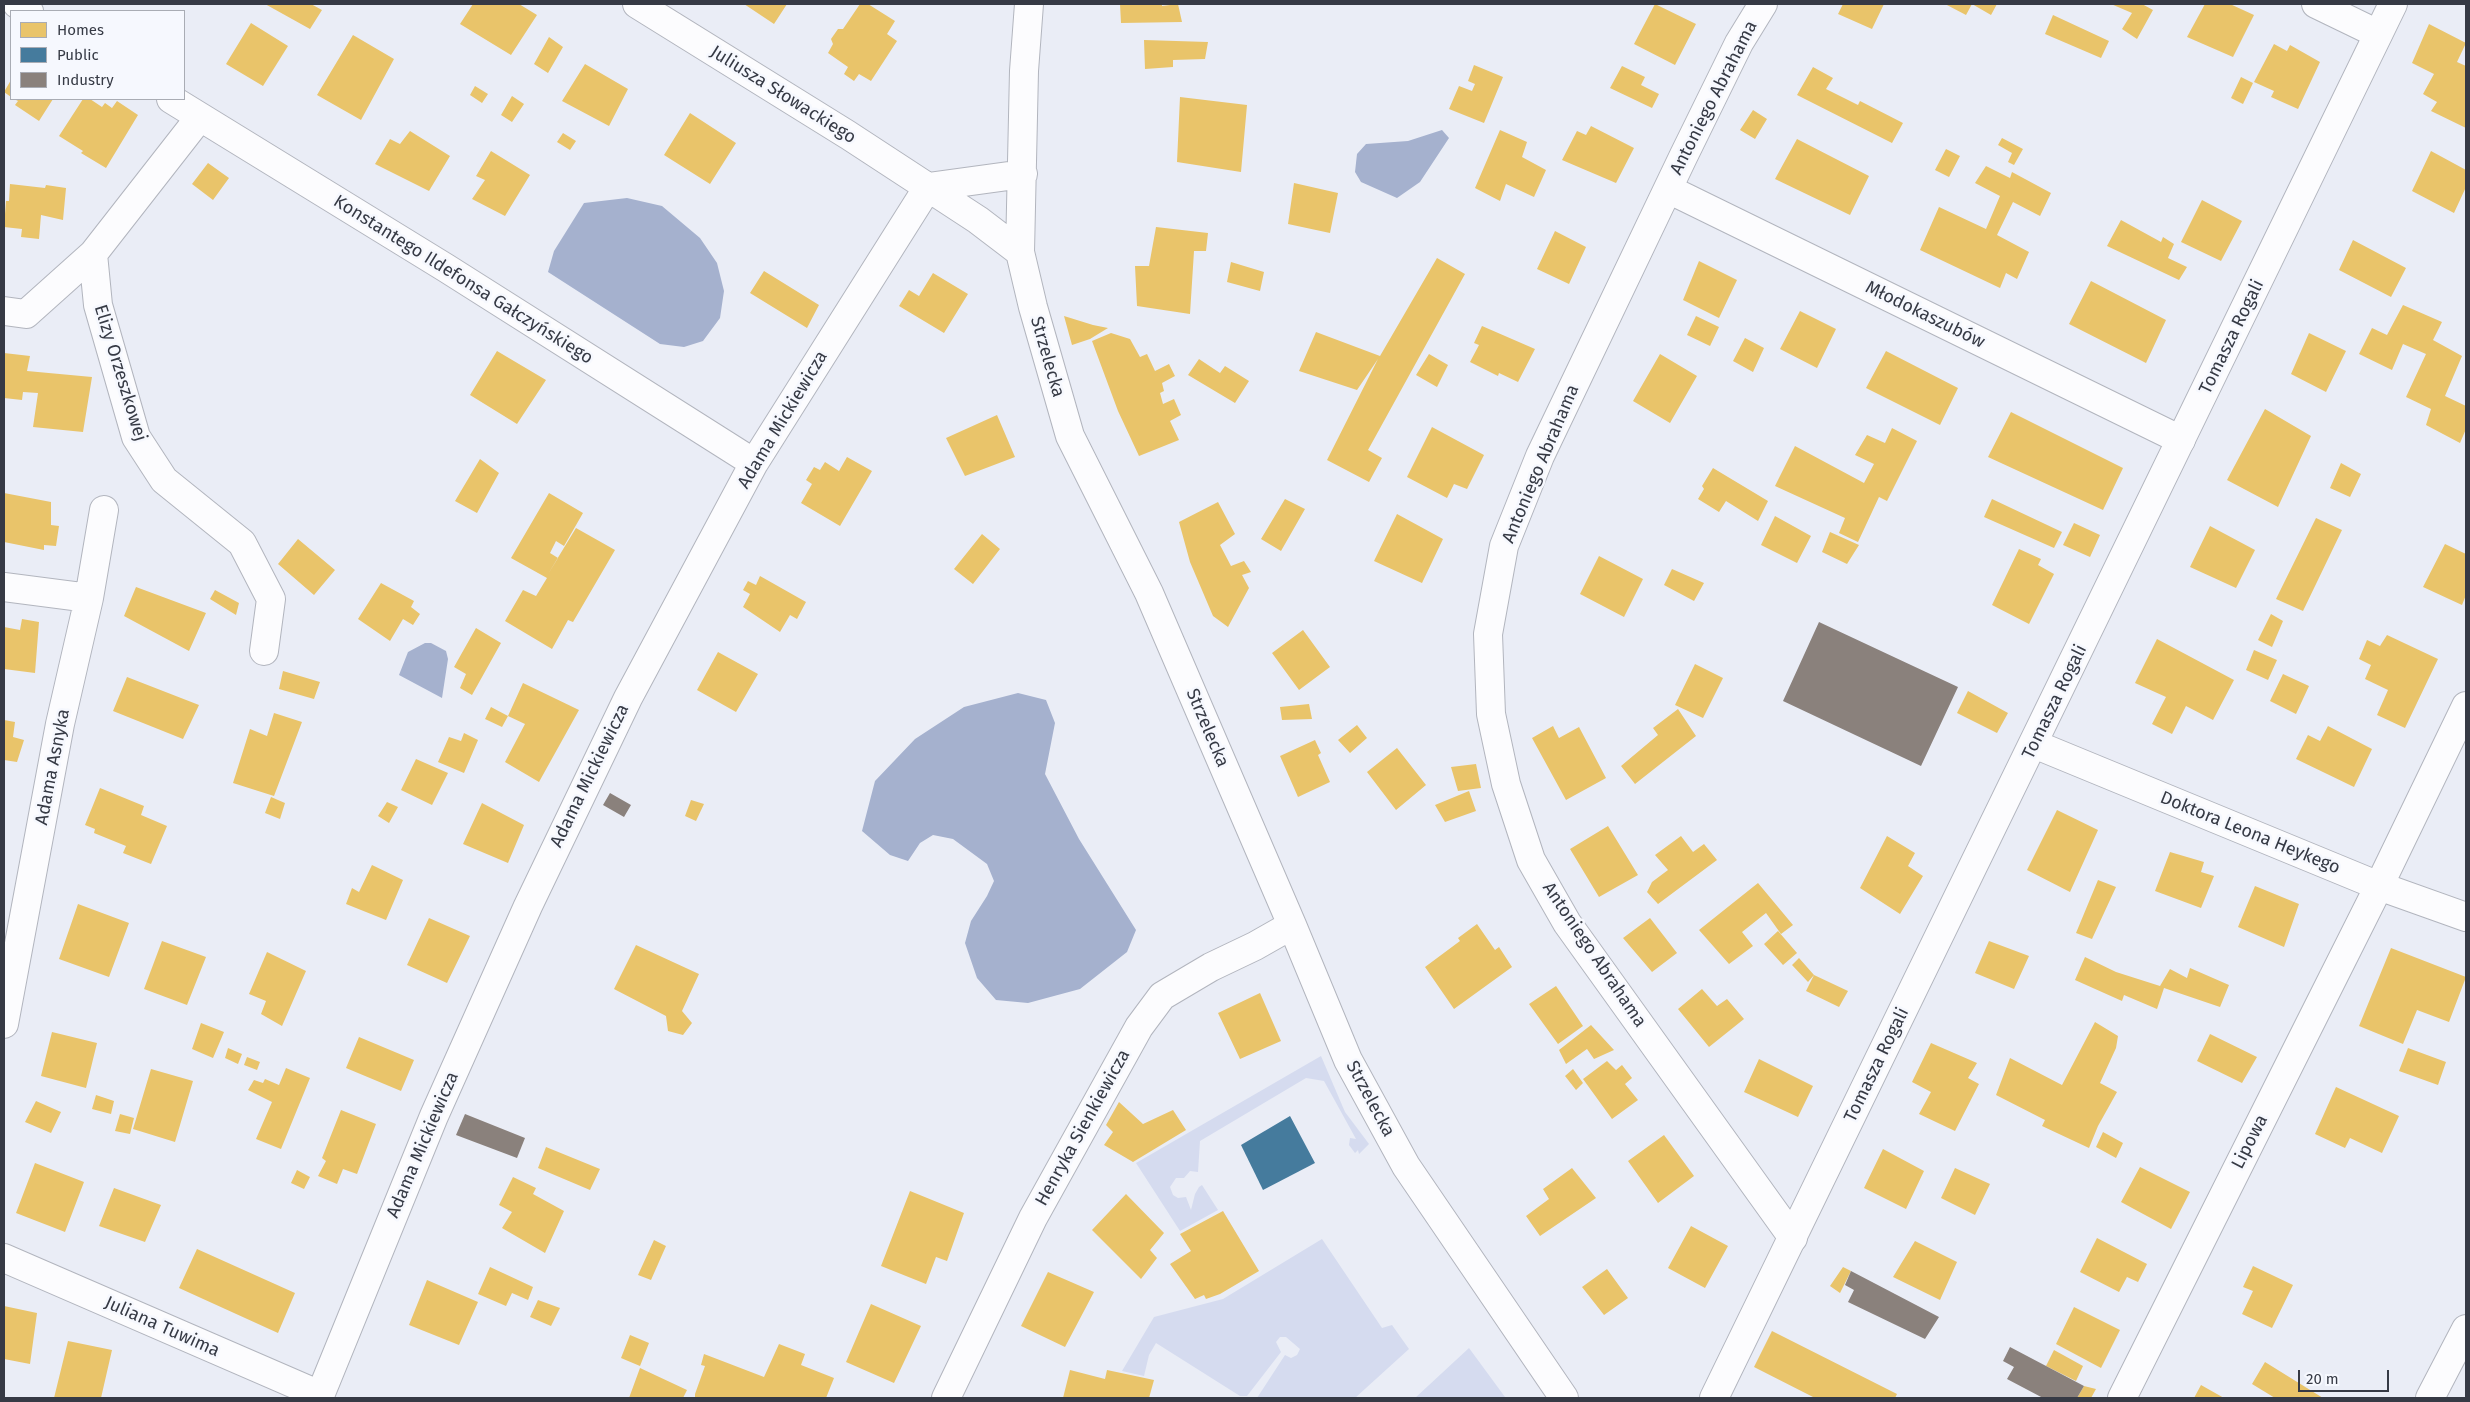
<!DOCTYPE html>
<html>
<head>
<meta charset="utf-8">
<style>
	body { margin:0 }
	#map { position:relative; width:2470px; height:1402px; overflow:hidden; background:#eaedf6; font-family:"Fira Sans",sans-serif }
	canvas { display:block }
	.frame { position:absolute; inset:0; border:5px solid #363a45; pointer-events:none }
	.legend { position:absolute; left:10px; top:10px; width:175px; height:90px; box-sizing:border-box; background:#f6f8fe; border:1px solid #a9acb4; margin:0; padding:6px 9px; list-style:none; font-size:15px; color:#363a45 }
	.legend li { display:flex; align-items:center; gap:10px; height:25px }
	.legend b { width:25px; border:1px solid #a9acb4 }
	.scale { position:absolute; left:2298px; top:1370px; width:91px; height:22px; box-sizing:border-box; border:2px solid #363a45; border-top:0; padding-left:6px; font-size:15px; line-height:18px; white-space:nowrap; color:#363a45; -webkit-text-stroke:4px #f6f8fe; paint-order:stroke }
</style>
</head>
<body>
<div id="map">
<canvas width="2470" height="1402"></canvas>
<div class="frame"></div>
<ul class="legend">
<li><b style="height:14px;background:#e9c46a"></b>Homes</li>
<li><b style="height:14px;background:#457b9d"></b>Public</li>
<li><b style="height:14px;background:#8a817c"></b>Industry</li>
</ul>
<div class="scale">20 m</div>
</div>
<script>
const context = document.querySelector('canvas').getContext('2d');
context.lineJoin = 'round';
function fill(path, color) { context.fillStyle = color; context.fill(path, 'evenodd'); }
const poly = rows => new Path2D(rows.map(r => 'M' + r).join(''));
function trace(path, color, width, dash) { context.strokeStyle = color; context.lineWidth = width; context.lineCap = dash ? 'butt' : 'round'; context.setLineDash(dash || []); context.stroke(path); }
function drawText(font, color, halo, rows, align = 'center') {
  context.font = font + ' "Fira Sans",sans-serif'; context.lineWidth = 5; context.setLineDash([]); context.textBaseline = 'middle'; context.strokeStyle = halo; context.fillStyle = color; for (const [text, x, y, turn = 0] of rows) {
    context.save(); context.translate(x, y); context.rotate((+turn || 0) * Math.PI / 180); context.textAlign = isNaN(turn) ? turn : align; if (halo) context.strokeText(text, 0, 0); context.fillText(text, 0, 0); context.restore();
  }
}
const green = poly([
	[1321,1056,1345,1112,1369,1144,1359,1154,1358,1150,1355,1153,1349,1145,1350,1138,1356,1139,1324,1081,1306,1078,1200,1141,1198,1172,1190,1171,1184,1178,1176,1178,1170,1187,1173,1195,1178,1198,1186,1197,1191,1210,1195,1194,1199,1187,1202,1185,1218,1210,1180,1231,1136,1163],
	[1322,1239,1382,1328,1392,1325,1409,1349,1355,1398,1257,1398,1285,1355,1291,1358,1297,1355,1300,1349,1286,1337,1280,1337,1276,1342,1281,1352,1247,1396,1240,1396,1156,1343,1149,1355,1144,1376,1122,1371,1154,1317,1223,1299],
	[1469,1348,1505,1397,1415,1398]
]);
const water = poly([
	[1442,130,1449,138,1420,182,1397,198,1361,182,1355,172,1357,154,1366,144,1408,141],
	[627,198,662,206,700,238,717,263,724,291,720,318,703,341,684,347,660,344,548,272,554,251,584,203],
	[425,643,431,643,446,651,448,659,442,698,399,675,408,652],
	[1018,693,1046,700,1055,723,1045,774,1079,839,1136,930,1127,952,1080,989,1028,1003,996,1000,977,978,965,943,971,921,987,896,994,881,987,864,953,839,933,835,920,843,908,861,890,855,862,831,875,781,915,739,964,707]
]);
const homes = poly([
	[265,4,311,4,322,10,310,29],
	[473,4,519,4,537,15,511,55,460,24],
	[744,4,787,4,774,24],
	[860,4,868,4,895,21,887,34,897,41,871,81,859,74,854,81,844,74,848,67,828,53,833,44,831,39,838,29,843,29],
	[1120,4,1162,4,1162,6,1178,4,1182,22,1121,23],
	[1655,4,1696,24,1675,65,1634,44],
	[1843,4,1884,4,1872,29,1838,14],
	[1945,4,1997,4,1991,15,1972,4,1966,15],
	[2111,4,2142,4,2153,10,2137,39,2122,29,2132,13],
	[2205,4,2230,4,2254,15,2233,57,2187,37],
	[2053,15,2109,41,2101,58,2045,34],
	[251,23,288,46,263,86,226,64],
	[2429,24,2466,43,2457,62,2466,66,2466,128,2431,111,2437,102,2423,94,2434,74,2412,63],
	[353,35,394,59,361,120,317,95],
	[549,37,563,47,548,73,534,64],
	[1144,40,1208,42,1205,59,1173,60,1173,67,1145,69],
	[2274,44,2287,51,2290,45,2320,62,2298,109,2271,97,2274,91,2254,82],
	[585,64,628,89,609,126,562,101],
	[1474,65,1503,77,1484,123,1449,109,1459,86,1472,91,1475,84,1468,81],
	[1622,66,1645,77,1641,85,1659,94,1652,108,1610,88],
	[1813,67,1833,78,1826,89,1858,105,1860,101,1903,123,1892,143,1797,95],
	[2241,77,2253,83,2243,104,2231,98],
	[11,80,11,97,4,92],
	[475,86,488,94,482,103,470,95],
	[512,96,524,104,512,122,501,115],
	[1180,97,1247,105,1241,172,1177,162],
	[14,99,53,99,39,121,15,105,18,101],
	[83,99,90,99,102,107,105,103,112,108,117,101,138,115,106,168,81,153,83,151,59,136],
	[1753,110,1767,119,1755,139,1740,130],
	[690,113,736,143,710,184,664,155],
	[1591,126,1634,148,1616,183,1562,160,1577,131,1586,135],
	[1500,130,1527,142,1522,157,1546,170,1534,197,1506,184,1500,201,1475,188],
	[410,131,450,156,429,191,375,164,390,139,400,144],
	[563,133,576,141,570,150,557,142],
	[2002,138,2023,149,2014,165,2008,162,2012,153,1998,145],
	[1797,139,1869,176,1850,215,1775,179],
	[1946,149,1960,156,1949,177,1935,170],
	[491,151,530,175,505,216,472,199,485,180,476,176],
	[2431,151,2466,170,2466,187,2454,213,2412,191],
	[208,163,229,178,213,200,192,184],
	[1986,166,2010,178,2012,172,2051,193,2040,216,2013,202,1997,235,2029,252,2017,279,2006,273,2000,288,1920,250,1939,207,1986,229,2000,196,1975,183],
	[1294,183,1338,193,1330,233,1288,224],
	[10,184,45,188,46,185,66,188,63,220,41,215,39,239,21,237,22,229,4,227,6,201,9,201],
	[2202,200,2242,221,2221,261,2181,242],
	[2121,220,2161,242,2163,237,2174,244,2168,258,2187,267,2179,280,2107,246],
	[1156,227,1208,233,1206,251,1194,251,1190,314,1137,306,1135,266,1149,266],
	[1555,231,1586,247,1569,284,1537,269],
	[2353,240,2406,268,2391,297,2339,270],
	[1437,258,1465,274,1368,450,1382,458,1369,482,1327,460,1378,359,1357,390,1299,371,1316,332,1380,356],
	[1699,261,1737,280,1719,318,1683,300],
	[1231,262,1264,272,1260,291,1227,282],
	[764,271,819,305,807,328,750,293],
	[933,273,968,294,944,333,899,306,909,290,919,296],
	[2091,281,2166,320,2146,363,2069,324],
	[2403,305,2442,322,2433,340,2462,356,2445,396,2466,406,2466,429,2460,443,2426,425,2431,409,2406,397,2426,354,2403,344,2392,370,2359,354,2372,328,2387,335],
	[1800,311,1836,329,1817,368,1780,349],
	[1064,316,1093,325,1108,328,1090,339,1072,345],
	[1696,316,1719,327,1710,346,1687,335],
	[1482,326,1535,349,1518,382,1499,373,1498,376,1470,362,1479,345,1474,343],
	[1111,333,1130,339,1140,357,1147,354,1155,371,1169,364,1175,376,1162,383,1164,391,1160,393,1163,404,1174,399,1181,415,1170,421,1179,440,1139,456,1118,411,1092,341],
	[2309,333,2346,351,2326,392,2291,374],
	[1745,338,1764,348,1753,372,1733,361],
	[497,351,546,380,517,424,470,395],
	[1886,351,1958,388,1940,425,1866,388],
	[4,353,30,356,27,371,92,377,83,432,33,427,38,393,23,392,22,400,4,398],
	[1429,354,1448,365,1437,387,1416,375],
	[1660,354,1697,376,1670,423,1633,401],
	[1199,359,1220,373,1225,366,1249,381,1235,403,1188,375],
	[2265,409,2311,436,2278,507,2227,480],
	[2011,412,2123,468,2103,510,1988,457],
	[997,415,1015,457,965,476,946,438],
	[1432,427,1484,455,1467,489,1454,484,1447,498,1407,477],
	[1892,428,1917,441,1887,501,1879,497,1858,542,1839,533,1845,518,1775,486,1795,446,1864,483,1874,464,1855,455,1867,435,1885,443],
	[847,457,872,471,840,526,801,503,812,484,806,480,814,467,820,470,825,462,839,471],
	[480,459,499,473,477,513,455,501],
	[2341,463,2361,474,2350,497,2330,488],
	[1713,468,1768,501,1758,521,1726,501,1719,512,1698,499,1704,489,1702,486],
	[4,493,51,502,51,525,59,526,56,546,44,545,44,550,4,542],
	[549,493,583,513,564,546,556,541,550,553,558,558,548,574,576,528,615,550,573,622,568,620,552,649,505,621,523,590,536,596,547,578,511,558],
	[1285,499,1305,509,1281,551,1261,539],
	[1992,499,2062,532,2054,548,1984,517],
	[1218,502,1235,534,1220,545,1231,566,1244,561,1251,572,1242,575,1249,588,1228,627,1213,616,1190,562,1179,522],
	[1397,514,1443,539,1422,583,1374,561],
	[1775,516,1811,536,1797,563,1761,545],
	[2316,518,2342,530,2303,611,2276,599],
	[2074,523,2100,535,2090,557,2063,545],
	[2210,526,2255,550,2236,588,2190,567],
	[1830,532,1859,545,1847,564,1822,552],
	[982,534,1000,549,973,584,954,569],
	[298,539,335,570,314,595,278,564],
	[2445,544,2466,554,2466,595,2462,605,2423,587],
	[2019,549,2041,559,2038,565,2054,574,2029,624,1992,605],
	[1599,556,1643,579,1624,617,1580,594],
	[1672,569,1704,583,1694,601,1664,585],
	[760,576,806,602,797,619,790,615,780,632,743,607,750,594,743,590,748,581,756,585],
	[381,583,414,601,411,607,420,614,413,625,403,619,390,641,358,619],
	[136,587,206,613,189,651,124,616],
	[215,590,239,603,236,615,210,599],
	[2271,614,2283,621,2272,647,2258,640],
	[22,619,39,622,35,673,4,669,4,627,20,630],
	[476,628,501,643,472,695,460,688,466,674,454,667],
	[1303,630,1330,667,1299,690,1272,653],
	[2387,635,2438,659,2405,728,2377,715,2388,690,2365,679,2371,665,2359,659,2367,640,2380,646],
	[2157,639,2234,680,2213,720,2186,706,2172,734,2152,724,2166,697,2135,683],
	[2254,650,2277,660,2268,680,2246,670],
	[718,652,758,674,736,712,697,690],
	[1695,664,1723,678,1703,718,1675,705],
	[283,671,320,682,314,699,279,689],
	[2283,674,2309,686,2296,714,2270,701],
	[127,677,199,705,183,739,113,711],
	[523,683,579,710,539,782,505,762,525,724,508,716],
	[1968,691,2008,713,1997,733,1957,713],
	[1309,704,1312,719,1282,720,1280,707],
	[491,707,508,716,502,727,485,719],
	[1678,709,1696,736,1635,784,1621,766,1658,735,1653,728],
	[274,713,302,722,274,796,233,783,250,729,267,736],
	[4,720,15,722,13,737,24,740,17,762,4,760],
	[1357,725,1367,738,1350,753,1338,740],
	[1553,726,1559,738,1579,727,1606,778,1566,800,1532,738],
	[2328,726,2372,749,2354,787,2296,759,2308,735,2320,741],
	[464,733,478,740,464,773,438,762,449,737,461,741],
	[1315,740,1321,753,1318,755,1330,782,1298,797,1280,756],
	[1397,748,1426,785,1396,810,1367,772],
	[416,759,448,773,432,805,401,790],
	[1476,764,1481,788,1458,791,1451,767],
	[100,788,144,806,141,815,167,826,151,864,123,853,126,846,94,833,95,829,85,825],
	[1469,791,1476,811,1445,822,1435,805],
	[271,797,285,803,280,819,265,813],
	[691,800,704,804,696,821,685,816],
	[387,802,398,807,389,823,378,816],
	[482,803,524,825,508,863,463,844],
	[2057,810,2098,830,2070,892,2027,870],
	[1608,826,1638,875,1599,897,1570,849],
	[1681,836,1693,852,1704,844,1717,860,1658,904,1647,892,1652,882,1668,870,1655,855],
	[1887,836,1915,853,1908,866,1923,876,1900,914,1860,888],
	[2170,852,2204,862,2201,872,2214,876,2201,908,2155,891],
	[372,865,403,880,386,920,346,904,352,888,359,892],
	[2098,880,2116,887,2092,939,2076,933],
	[1758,883,1793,925,1781,934,1766,913,1742,932,1753,946,1729,964,1699,930],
	[2255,886,2299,904,2284,947,2238,927],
	[78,904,129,923,109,977,59,959],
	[429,918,470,936,447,983,407,965],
	[1650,918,1677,953,1652,972,1623,938],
	[1477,924,1495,950,1499,947,1512,967,1454,1009,1425,967,1460,941,1458,938],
	[1778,931,1797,953,1783,965,1764,944],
	[162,941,206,957,187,1005,144,989],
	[1989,941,2029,956,2014,989,1975,973],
	[636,945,699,974,682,1011,692,1023,683,1035,668,1031,666,1016,614,989],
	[2391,948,2466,977,2449,1022,2417,1010,2403,1044,2359,1026],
	[267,952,306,971,282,1026,261,1014,266,1001,249,994],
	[2085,957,2116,972,2160,986,2170,969,2187,978,2190,968,2229,985,2220,1007,2164,988,2157,1009,2124,995,2122,1001,2075,980],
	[1799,958,1814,975,1808,982,1792,965],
	[1814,975,1848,991,1839,1007,1806,991],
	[1556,986,1583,1026,1558,1044,1529,1004],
	[1702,989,1717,1006,1727,999,1744,1019,1709,1047,1678,1009],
	[1260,993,1281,1041,1240,1059,1218,1013],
	[2095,1022,2118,1036,2116,1048,2100,1083,2117,1092,2098,1126,2089,1148,2042,1126,2045,1120,1996,1095,2010,1058,2062,1085],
	[201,1023,224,1032,213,1058,192,1049],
	[1591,1025,1614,1050,1594,1059,1587,1049,1566,1064,1559,1050],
	[52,1032,97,1043,86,1088,41,1076],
	[2210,1034,2257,1057,2242,1083,2197,1061],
	[359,1037,414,1060,401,1091,346,1068],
	[1931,1043,1977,1063,1968,1078,1979,1084,1955,1131,1919,1114,1931,1092,1912,1082],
	[228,1048,242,1054,238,1064,225,1058],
	[2408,1048,2446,1062,2438,1085,2399,1071],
	[247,1057,260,1062,257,1070,244,1065],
	[1759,1059,1813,1086,1798,1117,1744,1092],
	[1607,1061,1616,1070,1622,1065,1632,1078,1625,1084,1638,1100,1612,1119,1583,1079],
	[286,1068,310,1078,281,1149,256,1139,272,1102,248,1090,254,1080,263,1083,265,1079,279,1085],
	[151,1069,193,1081,175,1142,133,1129],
	[1573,1069,1583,1083,1576,1090,1565,1076],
	[2336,1087,2399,1116,2382,1153,2350,1138,2345,1148,2315,1134],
	[96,1095,114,1101,111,1114,92,1109],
	[36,1101,61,1112,51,1133,25,1122],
	[1119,1102,1143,1124,1173,1110,1186,1130,1133,1162,1104,1145,1113,1132,1106,1125],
	[341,1110,376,1124,357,1174,343,1169,337,1184,318,1176,326,1161,322,1158],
	[120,1114,134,1118,130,1134,115,1131],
	[2103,1132,2123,1143,2116,1158,2096,1147],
	[1664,1135,1694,1176,1658,1203,1628,1161],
	[546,1147,600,1169,590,1190,538,1168],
	[1883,1149,1924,1171,1906,1209,1864,1188],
	[35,1163,84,1182,65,1232,16,1213],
	[2140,1167,2190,1192,2171,1229,2121,1202],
	[1572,1168,1596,1198,1540,1236,1526,1216,1549,1199,1543,1189],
	[1955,1168,1990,1184,1975,1215,1941,1198],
	[297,1170,310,1177,304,1189,291,1183],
	[513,1177,536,1188,533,1194,564,1211,545,1253,502,1228,512,1212,499,1205],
	[114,1188,161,1205,145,1242,99,1226],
	[910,1191,964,1213,947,1261,936,1257,926,1284,881,1266],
	[1126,1194,1164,1233,1150,1250,1157,1258,1141,1279,1092,1230],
	[1223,1211,1259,1271,1220,1294,1206,1299,1204,1295,1195,1299,1170,1264,1191,1251,1180,1234],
	[1691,1226,1728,1246,1705,1288,1668,1268],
	[2097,1238,2147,1264,2138,1282,2127,1277,2119,1292,2080,1272],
	[654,1240,666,1246,651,1280,638,1275],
	[1915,1241,1957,1262,1940,1300,1893,1277],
	[197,1249,295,1293,278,1333,179,1288],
	[2253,1266,2293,1285,2272,1328,2242,1314,2253,1291,2243,1287],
	[490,1267,533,1287,528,1300,512,1293,506,1306,478,1294],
	[1843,1267,1851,1271,1840,1293,1830,1286],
	[1607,1269,1628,1298,1604,1315,1582,1287],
	[1048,1272,1094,1292,1065,1347,1021,1326],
	[427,1280,478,1302,459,1345,409,1325],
	[538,1300,560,1308,551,1326,530,1317],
	[871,1304,921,1326,894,1383,846,1362],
	[4,1306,37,1313,30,1364,4,1359],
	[2074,1307,2120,1330,2101,1368,2056,1344],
	[1772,1331,1897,1394,1895,1398,1815,1398,1754,1367],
	[630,1335,649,1343,640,1366,621,1358],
	[68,1341,112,1350,101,1398,54,1398],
	[779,1344,805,1354,801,1365,834,1378,826,1398,695,1398,695,1394,705,1366,701,1365,704,1354,764,1377],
	[2054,1350,2083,1366,2076,1381,2046,1366],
	[2265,1362,2323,1398,2275,1398,2252,1384],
	[640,1368,687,1390,683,1398,629,1398],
	[1070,1370,1105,1379,1107,1370,1154,1380,1149,1398,1063,1398],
	[2201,1385,2224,1398,2194,1398],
	[2084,1386,2096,1389,2091,1398,2077,1398]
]);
const public = poly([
	[1290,1116,1315,1163,1263,1190,1241,1145]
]);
const industry = poly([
	[1819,622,1958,687,1921,766,1783,701],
	[610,793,631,805,624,817,603,805],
	[465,1114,525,1138,517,1158,456,1135],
	[1851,1271,1939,1317,1925,1339,1848,1302,1854,1290,1845,1285],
	[2010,1347,2084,1386,2077,1398,2043,1398,2007,1379,2014,1367,2003,1361]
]);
const street = poly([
	[17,4,29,11],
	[637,4,848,135,978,220,1020,252],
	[1029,4,1024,71,1020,252,1033,307,1070,436,1149,593,1292,925,1348,1060,1406,1166,1564,1398],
	[1763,4,1739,43,1684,155,1540,456,1504,546,1488,634,1491,714,1506,784,1531,860,1567,923,1793,1238],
	[2316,4,2378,34],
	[171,99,446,268,754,463],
	[928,187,1023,174],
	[1668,189,2181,440],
	[93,254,98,305,136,437,164,480,242,543,271,599,264,651],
	[4,311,26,314,93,254,200,117],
	[4,587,89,598],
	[2034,744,2379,886,2466,917],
	[4,1024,60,724,89,598,104,510],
	[4,1258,320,1395],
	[319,1398,434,1116,528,906,628,698,754,463,928,187],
	[946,1398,1033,1218,1139,1027,1162,996,1211,967,1255,946,1292,925],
	[2122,1398,2379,886,2466,706],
	[2430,1398,2466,1329]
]);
const secondary = poly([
	[1714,1398,2393,4]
]);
const streetNames = [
	["Juliusza Słowackiego",783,95,32],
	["Antoniego Abrahama",1714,98,-63],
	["Konstantego Ildefonsa Gałczyńskiego",463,280,32],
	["Młodokaszubów",1925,315,26],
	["Tomasza Rogali",2232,337,-64],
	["Strzelecka",1047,357,74],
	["Elizy Orzeszkowej",120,373,73],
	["Adama Mickiewicza",783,420,-59],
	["Antoniego Abrahama",1541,464,-67],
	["Tomasza Rogali",2055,702,-64],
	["Strzelecka",1207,728,67],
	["Adama Asnyka",53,767,-79],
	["Adama Mickiewicza",590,776,-64],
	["Doktora Leona Heykego",2250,833,22],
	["Antoniego Abrahama",1594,955,56],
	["Tomasza Rogali",1877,1065,-64],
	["Strzelecka",1370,1099,62],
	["Henryka Sienkiewicza",1083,1128,-61],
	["Lipowa",2250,1142,-63],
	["Adama Mickiewicza",423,1145,-67],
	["Juliana Tuwima",162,1327,24]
];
fill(green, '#d5dbef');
fill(water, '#a5b1ce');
fill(homes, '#e9c46a');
fill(public, '#457b9d');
fill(industry, '#8a817c');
trace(street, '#b2b5be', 30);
trace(secondary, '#b2b5be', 30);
trace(street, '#fcfcfe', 28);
trace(secondary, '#fcfcfe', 28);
drawText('18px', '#363a45', '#f6f8fe', streetNames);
</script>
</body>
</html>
